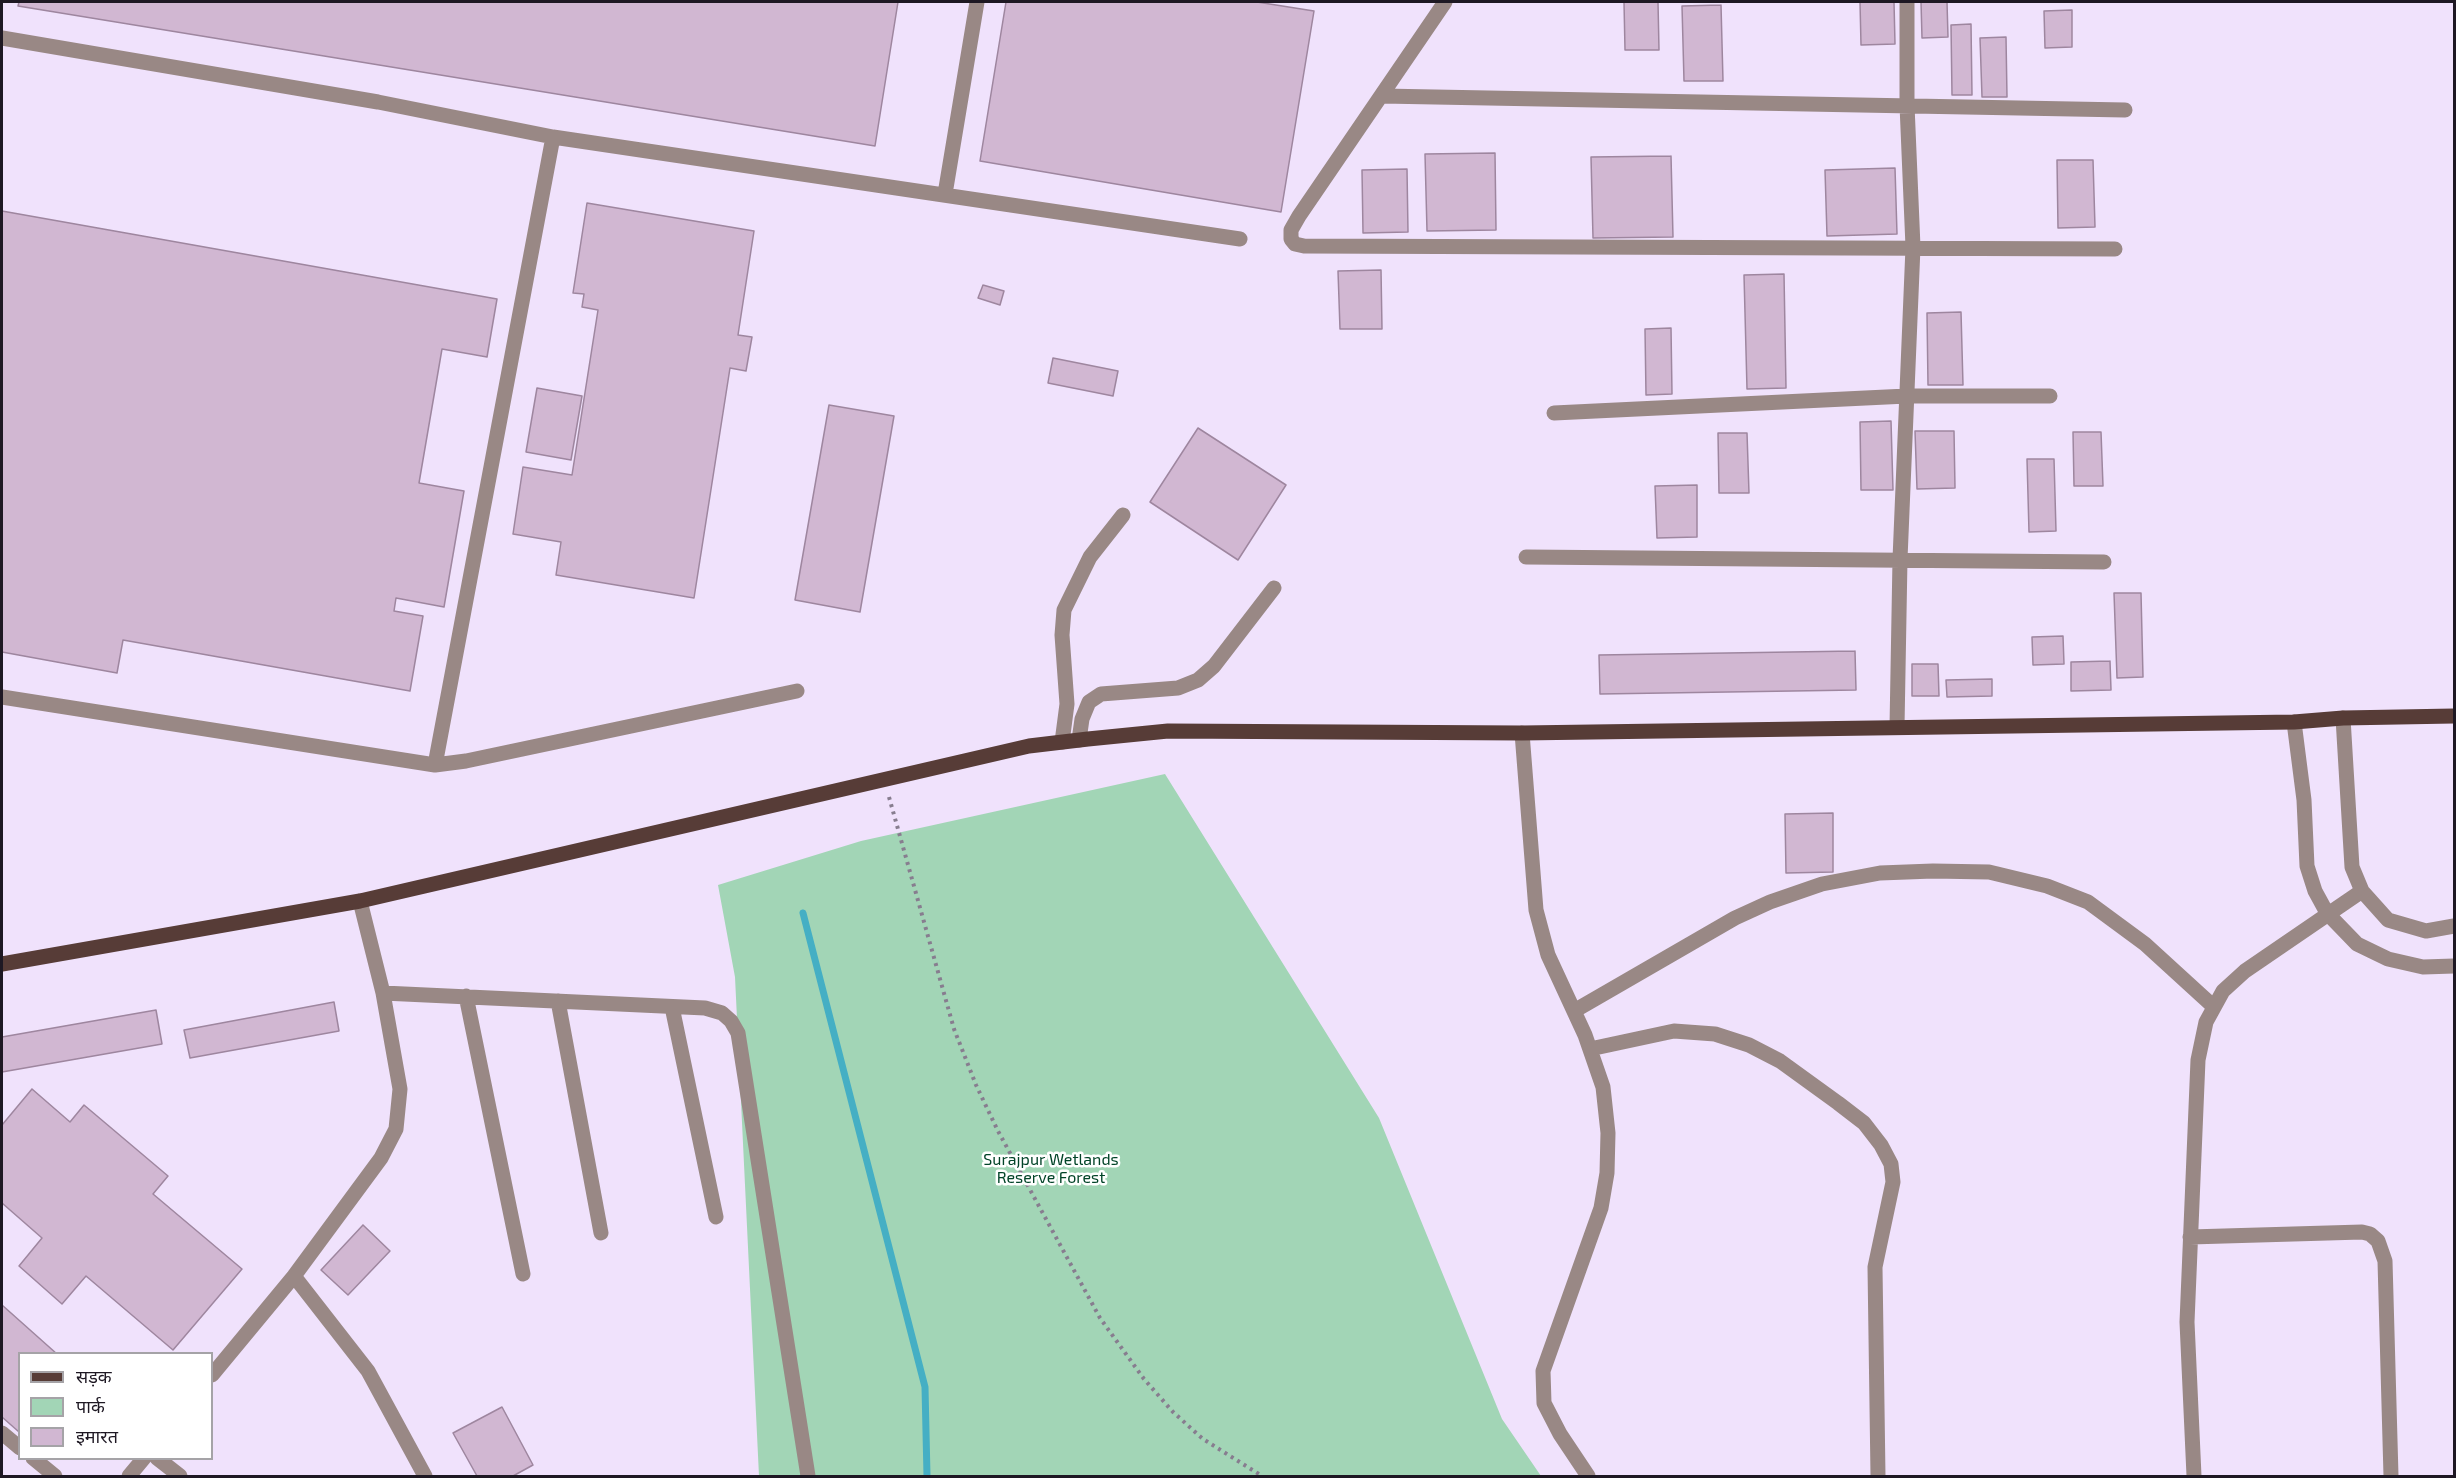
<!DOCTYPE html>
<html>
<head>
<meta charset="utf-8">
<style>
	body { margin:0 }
	#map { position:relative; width:2456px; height:1478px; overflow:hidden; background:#f0e2fc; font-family:"Exo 2","Noto Sans Devanagari",sans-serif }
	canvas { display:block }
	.frame { position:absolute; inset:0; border:3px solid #1e1823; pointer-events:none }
	.legend { position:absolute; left:18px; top:1352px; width:195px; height:108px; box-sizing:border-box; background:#fff; border:2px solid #a5a3a7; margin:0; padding:8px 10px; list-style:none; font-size:18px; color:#1e1823 }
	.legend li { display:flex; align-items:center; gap:12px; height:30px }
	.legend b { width:30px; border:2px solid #a5a3a7 }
</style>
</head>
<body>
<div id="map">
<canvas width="2456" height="1478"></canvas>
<div class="frame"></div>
<ul class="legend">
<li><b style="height:8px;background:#573c37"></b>सड़क</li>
<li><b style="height:16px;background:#a2d5b6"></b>पार्क</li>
<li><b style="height:16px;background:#d1b7d2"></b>इमारत</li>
</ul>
</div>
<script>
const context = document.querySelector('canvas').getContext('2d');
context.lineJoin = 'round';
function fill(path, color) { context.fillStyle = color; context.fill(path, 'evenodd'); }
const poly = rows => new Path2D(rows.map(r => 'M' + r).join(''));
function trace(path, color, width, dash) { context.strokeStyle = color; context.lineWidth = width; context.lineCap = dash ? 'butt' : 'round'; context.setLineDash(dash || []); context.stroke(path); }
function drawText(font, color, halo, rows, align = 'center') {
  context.font = font + ' "Exo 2",sans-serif'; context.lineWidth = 5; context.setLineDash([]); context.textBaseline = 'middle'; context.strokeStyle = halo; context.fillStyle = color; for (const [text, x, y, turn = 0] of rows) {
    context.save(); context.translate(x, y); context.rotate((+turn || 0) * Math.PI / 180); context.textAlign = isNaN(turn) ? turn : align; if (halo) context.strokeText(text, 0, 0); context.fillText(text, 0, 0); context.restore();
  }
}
const green = poly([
	[1165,774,1379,1118,1502,1419,1541,1476,759,1476,735,977,718,885,861,841]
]);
const stream = poly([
	[803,913,925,1387,927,1476]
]);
const building = poly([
	[19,2,898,2,875,146,18,6,19,2],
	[1006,2,1257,2,1314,11,1281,212,980,161,1006,2],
	[1624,2,1658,2,1659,50,1625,50,1624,2],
	[1860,2,1894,2,1895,44,1861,45,1860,2],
	[1921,2,1947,2,1948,37,1922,38,1921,2],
	[1721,5,1723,81,1684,81,1682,6,1721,5],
	[2072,10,2072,47,2045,48,2044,11,2072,10],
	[1971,24,1972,95,1952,95,1951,25,1971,24],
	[2006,37,2007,97,1982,97,1980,38,2006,37],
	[1495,153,1496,230,1427,231,1425,154,1495,153],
	[1671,156,1673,237,1593,238,1591,157,1671,156],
	[2057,160,2093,160,2095,227,2058,228,2057,160],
	[1895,168,1897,234,1827,236,1825,170,1895,168],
	[1407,169,1408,232,1363,233,1362,170,1407,169],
	[587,203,754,231,738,335,752,337,746,371,730,368,694,598,556,575,561,542,513,534,523,467,572,475,598,310,582,307,584,294,573,293,587,203],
	[2,211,497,299,487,357,442,349,419,483,464,491,444,607,396,598,394,611,423,616,410,691,123,640,117,673,2,652,2,211],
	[1381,270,1382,329,1340,329,1338,271,1381,270],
	[1784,274,1786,388,1747,389,1744,275,1784,274],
	[983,285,1004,291,1000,305,978,298,983,285],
	[1961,312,1963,385,1928,385,1927,313,1961,312],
	[1671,328,1672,394,1646,395,1645,329,1671,328],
	[1053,358,1118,371,1113,396,1048,383,1053,358],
	[537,388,582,396,571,460,526,452,537,388],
	[829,405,894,416,860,612,795,600,829,405],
	[1891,421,1893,490,1861,490,1860,422,1891,421],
	[1198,428,1286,485,1238,560,1150,502,1198,428],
	[1915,431,1954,431,1955,488,1917,489,1915,431],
	[2073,432,2101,432,2103,486,2074,486,2073,432],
	[1718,433,1747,433,1749,493,1719,493,1718,433],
	[2027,459,2054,459,2056,531,2029,532,2027,459],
	[1697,485,1697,537,1657,538,1655,486,1697,485],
	[2114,593,2141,593,2143,677,2117,678,2114,593],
	[2063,636,2064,664,2033,665,2032,637,2063,636],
	[1855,651,1856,690,1600,694,1599,655,1855,651],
	[2110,661,2111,690,2071,691,2071,662,2110,661],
	[1912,664,1938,664,1939,696,1912,696,1912,664],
	[1992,679,1992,696,1947,697,1946,680,1992,679],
	[1833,813,1833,872,1786,873,1785,814,1833,813],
	[334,1002,339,1031,190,1058,184,1030,334,1002],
	[156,1010,162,1044,2,1072,2,1037,156,1010],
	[32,1089,70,1122,84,1105,168,1176,153,1194,242,1269,173,1350,86,1276,62,1304,19,1266,42,1238,2,1203,2,1125,32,1089],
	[363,1225,390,1251,348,1295,321,1270,363,1225],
	[2,1305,57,1354,20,1354,19,1432,2,1417,2,1305],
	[502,1407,533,1465,513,1476,477,1476,453,1433,502,1407]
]);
const path = poly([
	[889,797,954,1029,976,1085,998,1131,1100,1318,1144,1379,1173,1412,1203,1439,1262,1476]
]);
const minor = poly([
	[1445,2,1299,216,1291,230,1291,239,1295,244,1304,246,2115,249],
	[2,38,378,102,553,137,1240,239],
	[1382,96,2125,110],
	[945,194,977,2],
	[1554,413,1907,396,2050,396],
	[1526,557,2104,562],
	[2,697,435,765,466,761,797,691],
	[2343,718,2352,867,2362,891,2388,920,2426,931,2454,926],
	[2294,722,2304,800,2307,866,2315,891,2327,913,2357,944,2388,959,2423,967,2454,966],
	[1897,727,1900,559,1913,247,1907,105,1907,2],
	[1522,733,1536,910,1548,955,1585,1035,1603,1087,1608,1133,1607,1173,1601,1208,1543,1371,1544,1403,1560,1434,1588,1476],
	[1079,740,1082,719,1089,702,1101,694,1178,688,1198,680,1214,666,1274,588],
	[1062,742,1067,704,1062,635,1064,610,1090,557,1123,515],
	[435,765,553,137],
	[383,993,705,1008,722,1013,731,1021,738,1033,808,1476],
	[466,996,523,1274],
	[558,1001,601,1233],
	[672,1007,716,1217],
	[1574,1011,1735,918,1770,902,1822,884,1880,873,1933,871,1989,872,2047,886,2088,902,2145,944,2214,1007],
	[1590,1049,1674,1031,1715,1034,1749,1045,1780,1061,1838,1103,1864,1123,1881,1145,1891,1164,1893,1182,1875,1267,1878,1476],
	[2190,1237,2362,1232,2370,1234,2378,1241,2385,1261,2391,1476],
	[294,1276,368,1371,425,1476],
	[212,1375,294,1276,381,1158,396,1129,400,1089,383,993,360,901],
	[2,1433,20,1448],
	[33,1458,55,1476],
	[157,1458,180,1476],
	[129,1476,144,1458],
	[2194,1476,2187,1322,2198,1060,2206,1022,2223,991,2245,971,2362,891]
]);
const major = poly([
	[2,964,360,901,1029,746,1088,739,1168,731,1522,733,2294,722,2343,718,2454,716]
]);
const parkNames = [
	["Surajpur Wetlands",1051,1160],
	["Reserve Forest",1051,1178]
];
fill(green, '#a2d5b6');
trace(stream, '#45afc4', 7);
fill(building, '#d1b7d2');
trace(building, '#9e869f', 1.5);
trace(path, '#877d8f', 4, [3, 4.5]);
trace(minor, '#998885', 15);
trace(major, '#573c37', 15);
drawText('16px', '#024428', '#fff', parkNames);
</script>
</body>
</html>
